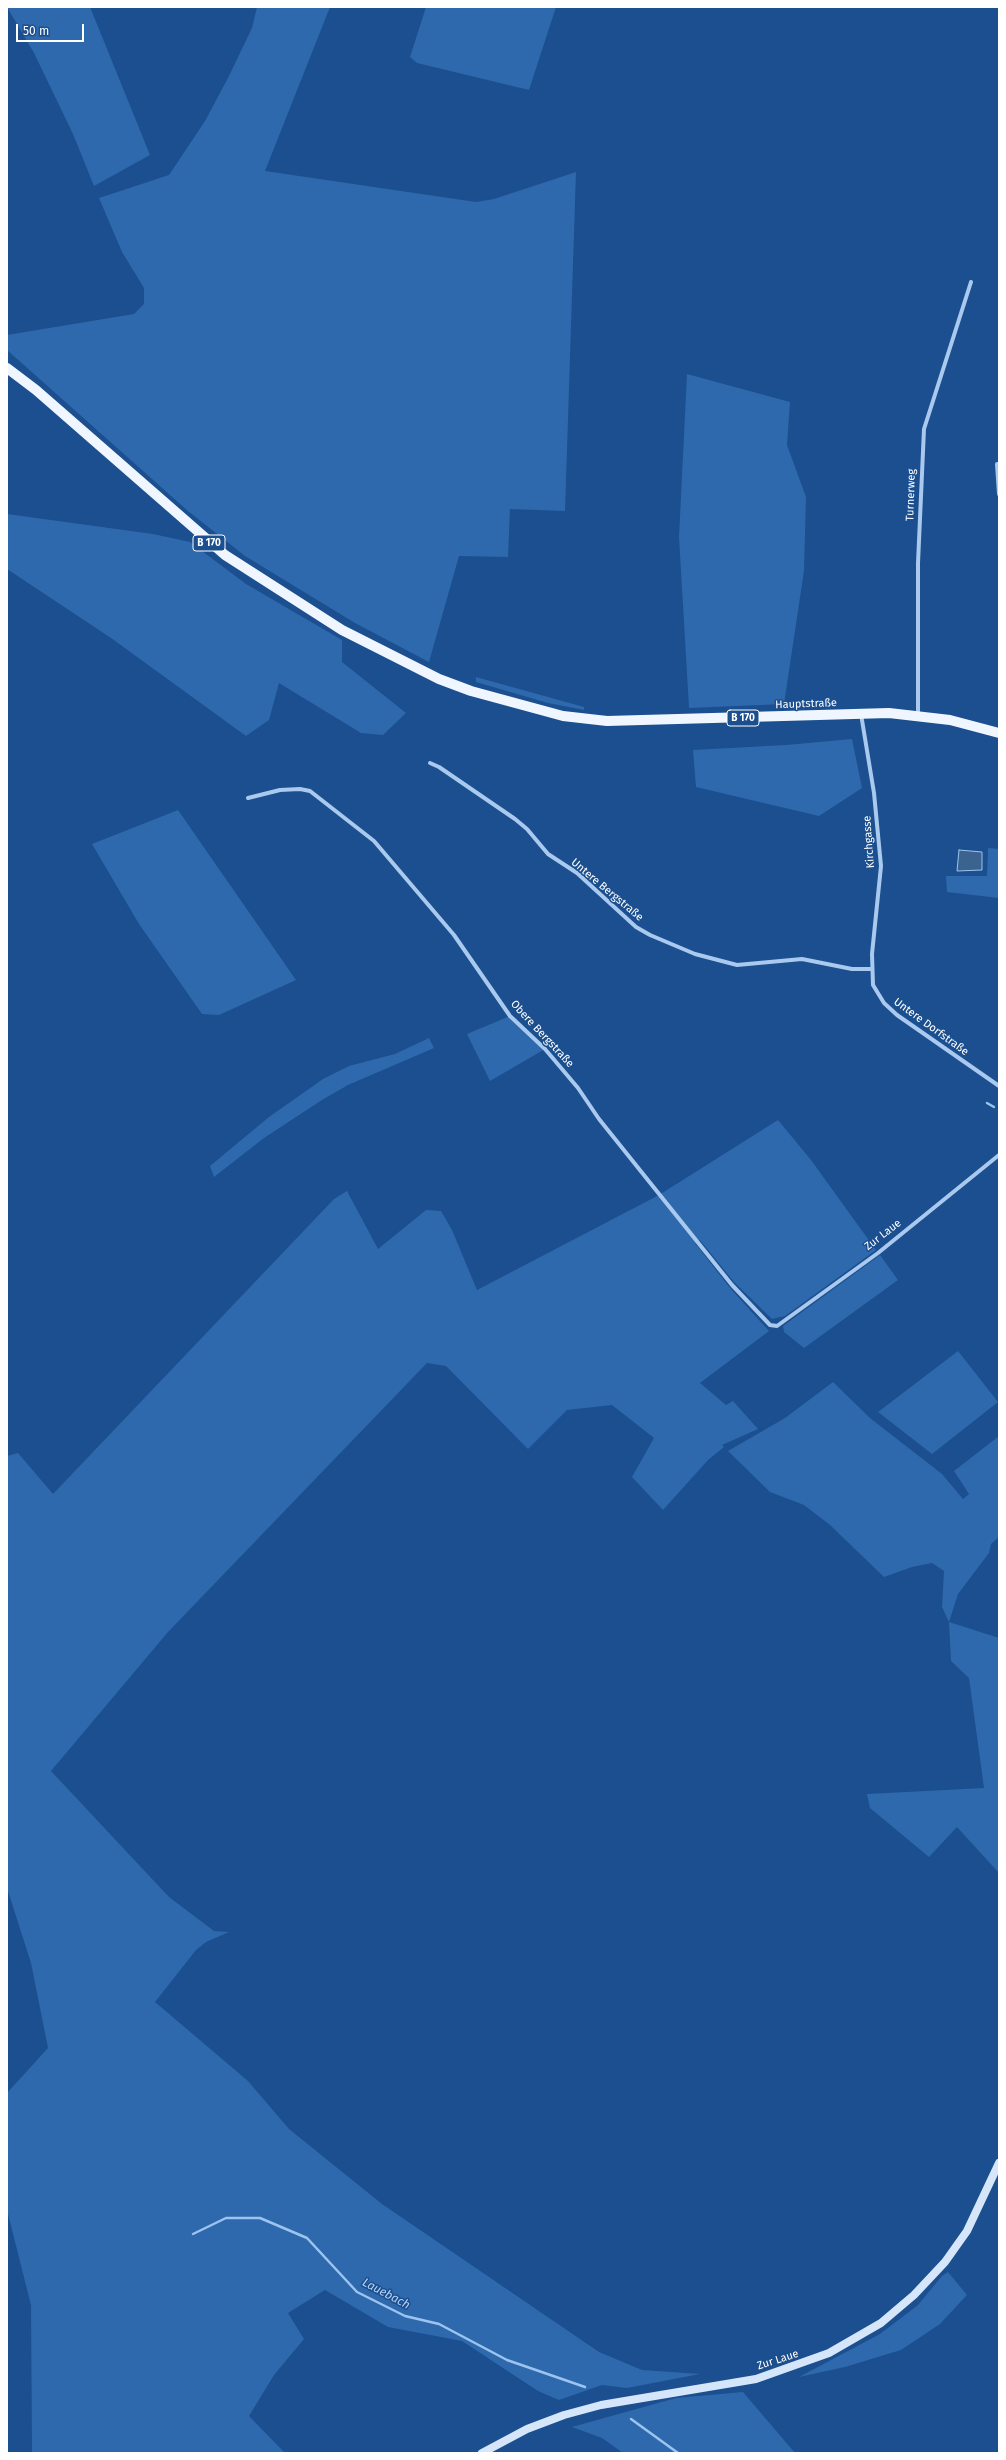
<!DOCTYPE html>
<html>
<head>
<meta charset="utf-8">
<style>
	body { margin:0 }
	#map { position:relative; width:1006px; height:2460px; overflow:hidden; background:#1b4f8f; font-family:"Fira Sans",sans-serif }
	canvas { display:block }
	.frame { position:absolute; inset:0; border:8px solid #fff; pointer-events:none }
	.scale { position:absolute; left:16px; top:24px; width:68px; height:18px; box-sizing:border-box; border:2px solid #fff; border-top:0; padding-left:5px; font-size:12px; line-height:14px; white-space:nowrap; color:#fff; -webkit-text-stroke:3px #1b4f8f; paint-order:stroke }
</style>
</head>
<body>
<div id="map">
<canvas width="1006" height="2460"></canvas>
<div class="frame"></div>
<div class="scale">50 m</div>
</div>
<script>
const context = document.querySelector('canvas').getContext('2d');
context.lineJoin = 'round';
function fill(path, color) { context.fillStyle = color; context.fill(path, 'evenodd'); }
const poly = rows => new Path2D(rows.map(r => 'M' + r).join(''));
function trace(path, color, width, dash) { context.strokeStyle = color; context.lineWidth = width; context.lineCap = dash ? 'butt' : 'round'; context.setLineDash(dash || []); context.stroke(path); }
function drawText(font, color, halo, rows, align = 'center') {
  context.font = font + ' "Fira Sans",sans-serif'; context.lineWidth = 3; context.setLineDash([]); context.textBaseline = 'middle'; context.strokeStyle = halo; context.fillStyle = color; for (const [text, x, y, turn = 0] of rows) {
    context.save(); context.translate(x, y); context.rotate((+turn || 0) * Math.PI / 180); context.textAlign = isNaN(turn) ? turn : align; if (halo) context.strokeText(text, 0, 0); context.fillText(text, 0, 0); context.restore();
  }
}
const green = poly([
	[7,7,90,7,150,155,94,186,73,134,34,53],
	[257,7,330,7,265,171,476,202,494,199,576,172,565,511,510,509,508,557,459,556,429,662,355,623,245,556,188,511,7,350,7,335,134,314,144,304,144,288,122,252,99,198,169,175,205,121,228,78,252,28],
	[426,7,556,7,529,90,417,63,410,57],
	[687,374,790,402,787,445,806,497,804,571,784,704,689,708,679,537],
	[7,514,153,534,190,542,246,584,342,640,342,662,406,713,383,735,361,733,279,683,269,720,246,736,111,638,7,569],
	[476,677,584,707,584,710,548,703,476,682],
	[852,739,862,788,819,816,696,787,693,750,786,745],
	[178,810,296,980,219,1015,202,1014,139,924,92,844],
	[988,848,999,849,999,898,947,892,946,876,987,876],
	[510,1016,545,1049,490,1081,467,1034],
	[429,1038,434,1048,348,1085,322,1100,264,1138,214,1177,210,1166,269,1117,323,1079,349,1066,395,1054],
	[778,1120,811,1160,876,1250,785,1316,772,1319,734,1282,700,1240,695,1243,730,1288,769,1331,700,1383,726,1405,733,1401,758,1429,722,1445,724,1447,708,1460,663,1510,632,1477,654,1438,612,1405,567,1410,528,1449,446,1366,427,1363,168,1632,51,1771,169,1897,214,1931,229,1932,206,1942,196,1950,155,2002,248,2081,289,2129,382,2204,599,2352,642,2370,700,2374,627,2388,602,2385,559,2400,538,2391,462,2341,388,2327,325,2290,288,2313,304,2339,274,2375,249,2416,285,2453,32,2453,31,2305,7,2210,7,2093,48,2048,31,1963,7,1888,7,1456,18,1453,53,1494,334,1199,347,1191,378,1249,426,1210,441,1211,452,1230,477,1290,659,1195],
	[880,1255,898,1280,804,1348,784,1332,783,1326],
	[958,1351,998,1402,932,1454,878,1412],
	[833,1382,870,1418,942,1474,963,1499,969,1494,954,1471,999,1436,999,1537,991,1544,989,1553,958,1594,949,1622,999,1638,999,1873,957,1827,929,1857,870,1808,867,1794,984,1788,969,1678,951,1661,949,1622,942,1607,944,1571,932,1563,912,1567,884,1577,830,1525,804,1505,770,1492,728,1451,785,1418],
	[948,2272,967,2295,940,2324,901,2350,845,2367,799,2377,880,2334,918,2305,942,2276],
	[743,2392,795,2453,623,2453,602,2438,572,2427,676,2398]
]);
const water = poly([
	[959,850,982,852,982,870,957,871,959,850]
]);
const stream = poly([
	[987,1103,994,1107],
	[193,2234,226,2218,260,2218,307,2238,357,2292,405,2316,439,2324,507,2360,585,2387],
	[631,2419,678,2453]
]);
const street = poly([
	[999,464,997,464,999,494],
	[861,714,874,793,881,866,872,954,873,985,884,1003,897,1015,999,1086],
	[918,715,918,563,924,429,971,282],
	[430,763,439,767,515,819,527,829,548,854,577,873,636,927,650,935,695,954,737,965,802,959,852,969,871,969],
	[248,798,280,790,300,789,310,791,374,841,454,935,510,1016,545,1049,578,1088,599,1119,732,1285,770,1325,777,1326,878,1253,999,1155]
]);
const secondary = poly([
	[482,2453,527,2429,564,2415,601,2405,756,2379,829,2353,881,2323,914,2295,945,2262,967,2231,999,2163]
]);
const primary = poly([
	[7,368,36,390,225,555,342,630,439,679,471,691,563,716,607,721,889,713,950,720,999,733]
]);
const shields = [
	[209,543,32],
	[743,718,32]
];
const shieldNames = [
	["B 170",209,543],
	["B 170",743,718]
];
const streetNames = [
	["Turnerweg",911,495,-88],
	["Hauptstraße",806,704,-2],
	["Kirchgasse",869,842,-94],
	["Untere Bergstraße",607,890,40],
	["Untere Dorfstraße",931,1027,36],
	["Obere Bergstraße",542,1034,47],
	["Zur Laue",883,1235,-38],
	["Zur Laue",778,2360,-18]
];
const waterNames = [
	["Lauebach",386,2294,28]
];
fill(green, '#2e69ad');
fill(water, '#3c6290');
trace(water, '#9cc4f0', 1);
trace(stream, '#9cc4f0', 2.5);
trace(street, '#a9c9ee', 4);
trace(secondary, '#d6e6fa', 8);
trace(primary, '#f0f6ff', 10);
for (const [x, y, w] of shields) { const box = new Path2D(); box.roundRect(x - w / 2, y - 8, w, 16, 3); context.fillStyle = '#1b4f8f'; context.fill(box); trace(box, '#fff', 1); }
drawText('bold 10px', '#fff', null, shieldNames);
drawText('11px', '#fff', '#1b4f8f', streetNames);
drawText('italic 12px', '#b5d3f5', '#1b4f8f', waterNames);
</script>
</body>
</html>
